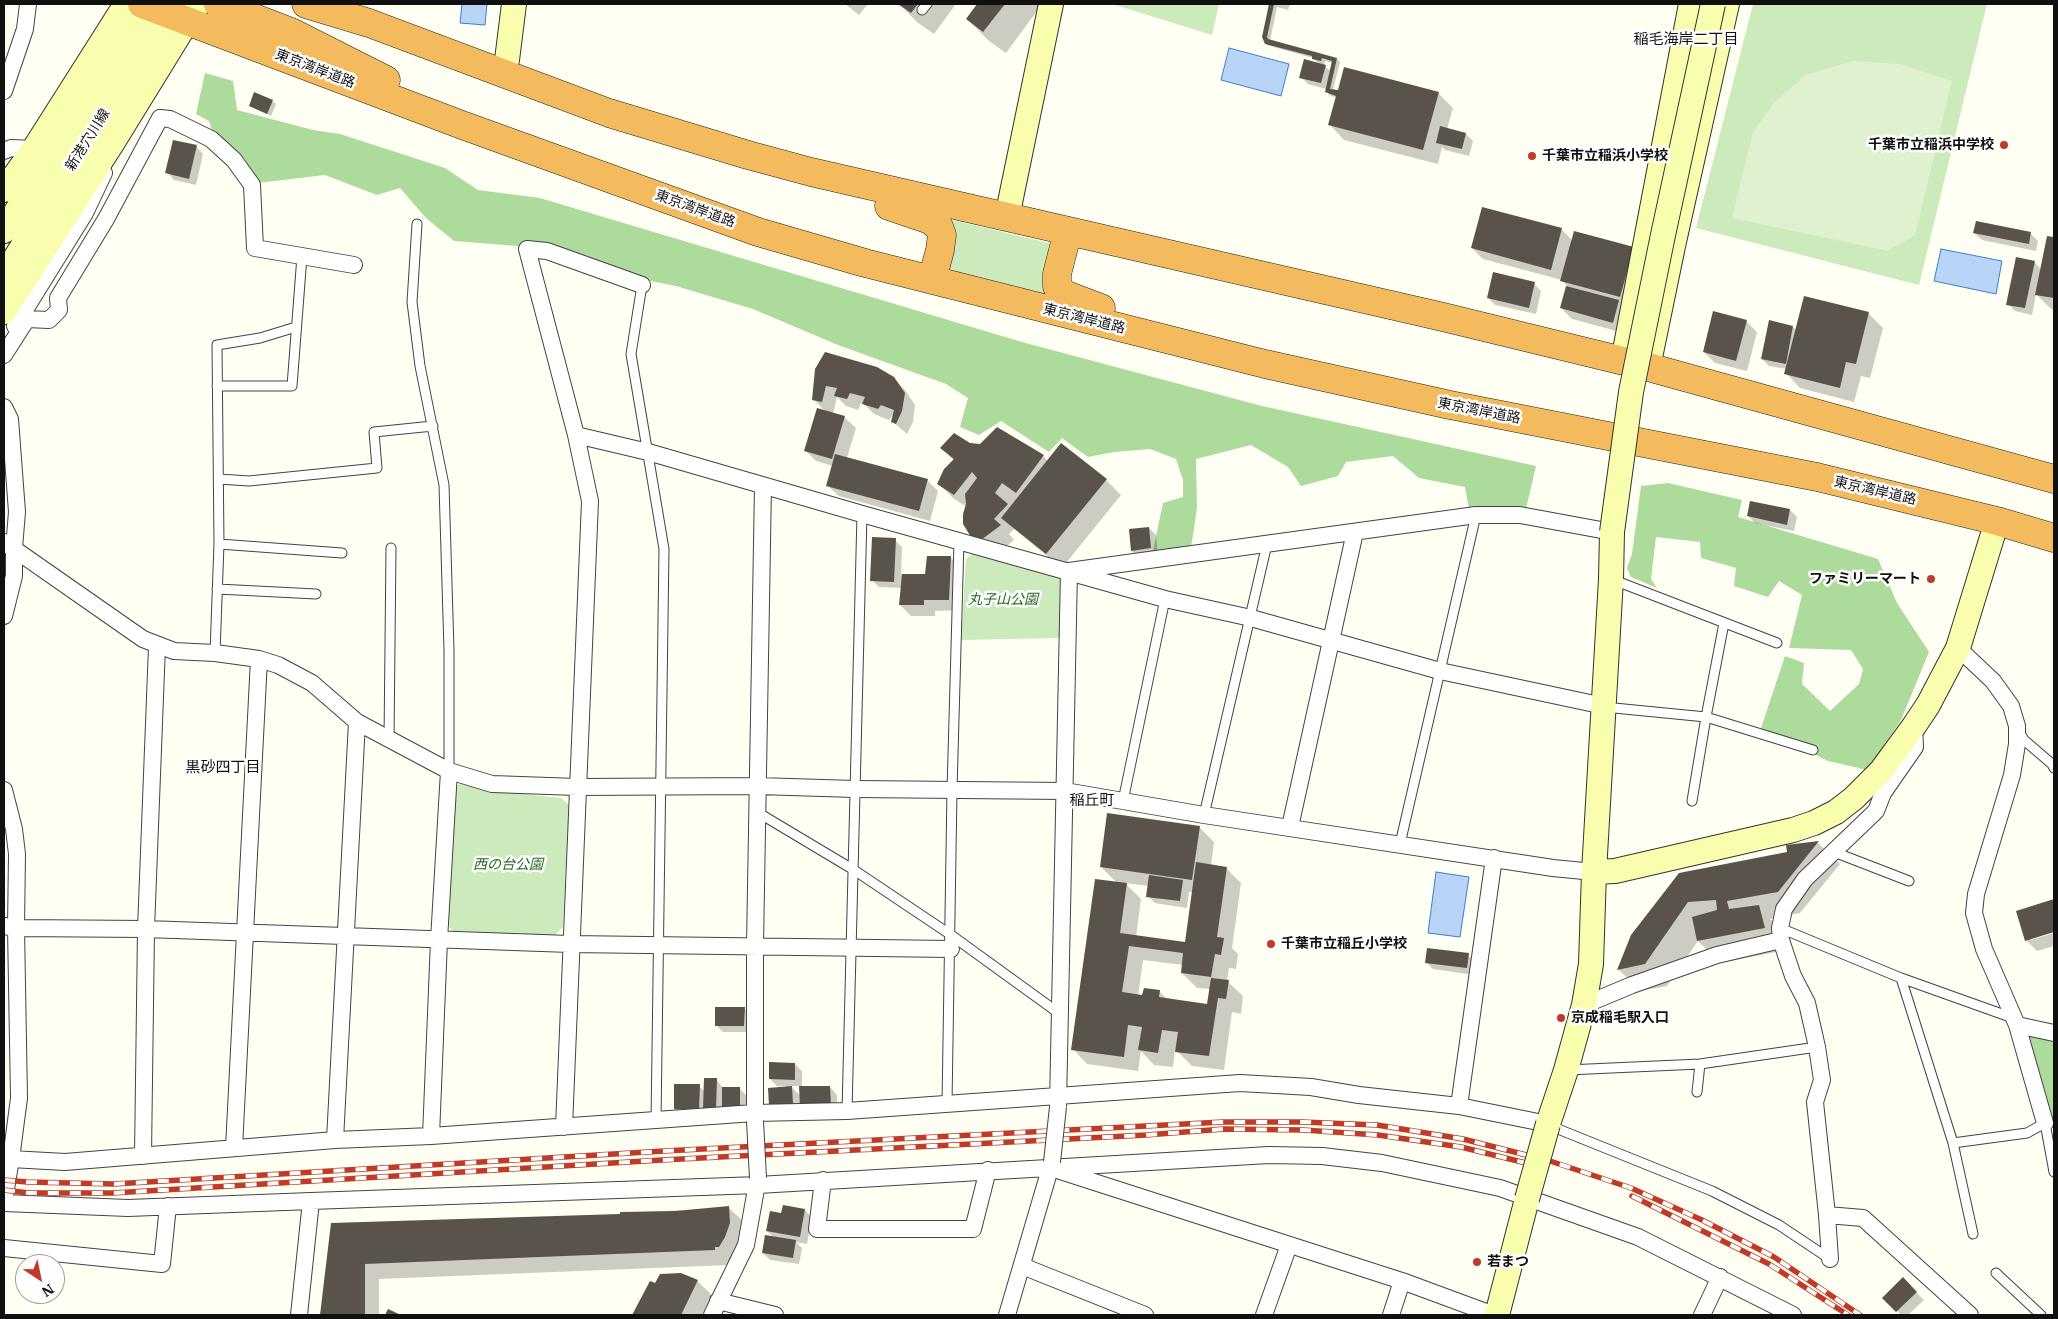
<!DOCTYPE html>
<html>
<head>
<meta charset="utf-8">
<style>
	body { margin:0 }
	#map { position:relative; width:2058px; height:1319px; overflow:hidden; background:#fffff3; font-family:"IBM Plex Serif",serif }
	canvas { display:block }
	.frame { position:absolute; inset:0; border:5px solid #101010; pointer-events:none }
	.north { position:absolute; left:15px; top:1254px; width:50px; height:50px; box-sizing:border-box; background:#fff; border:1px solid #9f9f9f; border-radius:50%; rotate:146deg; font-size:14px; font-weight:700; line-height:20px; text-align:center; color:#101010 }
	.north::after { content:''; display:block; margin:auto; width:18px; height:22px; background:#c03a28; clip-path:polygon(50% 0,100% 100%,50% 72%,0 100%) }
</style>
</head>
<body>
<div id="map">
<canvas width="2058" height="1319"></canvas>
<div class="frame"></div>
<div class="north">N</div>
</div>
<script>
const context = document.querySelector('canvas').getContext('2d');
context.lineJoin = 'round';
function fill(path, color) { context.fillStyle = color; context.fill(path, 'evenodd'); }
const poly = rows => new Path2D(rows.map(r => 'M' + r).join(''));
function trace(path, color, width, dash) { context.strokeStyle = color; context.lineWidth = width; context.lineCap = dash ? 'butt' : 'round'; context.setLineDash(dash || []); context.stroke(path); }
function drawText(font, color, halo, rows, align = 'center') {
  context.font = font + ' "IBM Plex Serif","Noto Sans JP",serif'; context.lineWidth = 5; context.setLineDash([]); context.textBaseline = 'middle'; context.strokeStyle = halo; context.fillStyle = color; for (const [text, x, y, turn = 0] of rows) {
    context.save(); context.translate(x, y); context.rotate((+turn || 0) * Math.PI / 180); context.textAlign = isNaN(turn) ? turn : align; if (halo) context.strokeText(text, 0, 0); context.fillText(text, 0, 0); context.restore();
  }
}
const green = poly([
	[1112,4,1219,4,1212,35],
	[1753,4,1987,4,1919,285,1696,228],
	[948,219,1053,244,1053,299,949,273,955,239],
	[973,553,1054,575,1062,581,1059,638,961,640,966,559],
	[462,783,506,792,561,798,569,805,563,927,555,935,456,934,447,925,452,788]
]);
const forest = poly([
	[205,73,233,81,237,110,313,130,340,134,445,168,478,190,540,198,1022,342,1262,406,1536,466,1525,513,1469,509,1465,487,1419,478,1393,456,1346,462,1338,476,1301,486,1288,467,1251,445,1196,459,1197,508,1191,548,1152,555,1163,503,1183,497,1183,480,1176,459,1150,449,1114,452,1088,457,1062,438,1049,452,1001,421,979,435,960,427,968,398,946,384,838,345,753,309,676,286,646,280,543,248,454,241,426,218,400,188,377,195,325,175,257,183,244,158,214,136,209,121,196,114],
	[1668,483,1742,500,1738,517,1878,559,1897,603,1929,652,1901,720,1867,770,1828,761,1761,728,1785,656,1804,663,1802,684,1830,711,1859,684,1863,669,1851,650,1789,648,1802,595,1779,581,1768,597,1734,586,1736,568,1701,558,1700,542,1656,537,1651,579,1657,588,1631,577,1627,568,1632,554,1641,486],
	[2029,1036,2054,1039,2054,1125,2053,1123]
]);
const pitch = poly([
	[1853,61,1900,64,1952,81,1915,235,1888,251,1732,218,1753,132,1774,103,1805,75]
]);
const water = poly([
	[462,4,487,4,485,25,460,23,462,4],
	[1229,48,1289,64,1281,96,1221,80,1229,48],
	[1941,249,2002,261,1996,294,1934,281,1941,249],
	[1436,872,1469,877,1460,937,1428,933,1436,872]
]);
const shadow = poly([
	[845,4,868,4,859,15],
	[899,4,956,4,934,34,917,22],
	[979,4,1042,4,1006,53,989,41,967,19],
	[1261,4,1290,4,1288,10,1277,7,1270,41,1337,59,1340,62,1333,90,1438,93,1453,108,1447,129,1466,134,1473,141,1469,156,1445,150,1442,147,1438,164,1344,140,1330,125,1337,98,1329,95,1326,89,1308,84,1301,77,1319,64,1313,58,1270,46,1266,43,1270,6],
	[1325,61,1333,63,1331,71,1324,66],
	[272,101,276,104,271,116,250,106],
	[196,146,203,154,196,185,174,180,167,172],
	[1483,208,1562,230,1573,241,1633,248,1624,333,1572,319,1561,308,1567,286,1562,280,1483,259,1472,248],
	[1976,223,2031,234,2038,241,2036,251,1982,240,1974,233],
	[2048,237,2054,239,2054,310,2051,309,2036,294,2032,315,2015,311,2008,304,2034,262,2042,270],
	[1534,284,1541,291,1536,314,1495,305,1488,298],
	[1868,313,1883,328,1870,378,1861,376,1854,402,1800,388,1786,373,1787,369,1769,366,1762,359,1793,327,1797,331],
	[1746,321,1757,332,1747,371,1715,363,1704,352],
	[816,369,893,378,905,390,915,405,913,422,907,434,892,421,895,412,889,420,874,414,864,404,861,403,858,410,846,406,837,397,833,414,845,418,856,428,847,458,927,480,938,491,930,521,839,496,828,486,833,466,816,461,805,450,826,412,814,400],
	[997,428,1043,456,1048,461,1106,480,1121,495,1062,568,1014,529,1009,534,1014,540,997,554,988,551,967,507,954,499,939,484,954,461,942,448,969,445,980,445],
	[1790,510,1797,517,1794,531,1755,523,1748,516],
	[1149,528,1156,535,1158,555,1139,558,1132,551],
	[895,540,902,547,901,575,926,575,951,558,962,569,960,610,935,611,935,616,911,616,900,605,902,588,879,587,872,580],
	[1199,827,1214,842,1211,866,1226,868,1241,883,1232,948,1238,954,1236,969,1229,968,1227,981,1243,996,1241,1014,1232,1012,1224,1070,1192,1066,1175,1049,1173,1067,1154,1065,1141,1051,1138,1071,1087,1064,1073,1049,1117,883,1101,867],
	[1125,883,1149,886,1148,896,1155,903,1187,908,1189,892,1193,892,1186,944,1136,937,1141,899],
	[1143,960,1183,965,1182,973,1197,988,1211,989,1209,1005,1168,1000,1159,991,1143,996,1138,996],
	[1818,843,1840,864,1800,913,1770,919,1780,928,1786,950,1720,963,1698,941,1667,986,1640,991,1619,970,1680,874,1788,853,1787,846],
	[2054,900,2054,931,2031,938,2031,940,2054,933,2054,946,2037,951,2026,940,2017,912],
	[1468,955,1475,962,1474,975,1433,969,1426,962],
	[744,1008,751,1015,751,1032,723,1032,716,1025],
	[795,1064,802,1071,802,1088,830,1087,837,1095,837,1113,777,1112,786,1086,777,1086,770,1079],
	[790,1086,800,1086,801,1096],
	[716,1079,723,1088,739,1088,746,1095,746,1117,682,1116,675,1109,699,1086,704,1091],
	[784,1206,805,1210,812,1218,807,1244,796,1242,802,1248,799,1264,770,1260,763,1253,774,1238,767,1231,782,1214],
	[729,1208,744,1222,744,1238,730,1265,379,1279,379,1315,321,1315,332,1224,621,1215,621,1213],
	[1903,1279,1924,1300,1908,1315,1901,1315,1884,1298],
	[697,1281,712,1295,702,1315,635,1315,650,1282,655,1285]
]);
const building = poly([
	[898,4,918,4,911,13],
	[977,4,1005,4,983,32,966,19],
	[1269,4,1274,4,1267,37,1268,39,1337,58,1330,89,1338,90,1344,67,1439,92,1423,150,1328,125,1336,96,1325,92,1332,61,1322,58,1321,61,1312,59,1312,56,1265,44,1262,37],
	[1304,59,1326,65,1321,83,1299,78],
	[254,92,273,100,267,114,249,106],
	[1440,126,1466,133,1462,149,1436,143],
	[173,140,197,145,189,179,165,173],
	[1482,207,1562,228,1551,270,1471,248],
	[1976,221,2031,232,2029,244,1973,233],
	[1574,231,1634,247,1620,297,1560,281],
	[2047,236,2054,237,2054,298,2035,295],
	[2016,257,2035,261,2025,308,2006,305],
	[1493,272,1535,282,1529,308,1487,298],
	[1566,286,1619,300,1613,323,1560,308],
	[1804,296,1869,312,1856,364,1846,362,1840,388,1784,374],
	[1713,311,1747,320,1736,361,1703,352],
	[1769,320,1793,326,1786,364,1761,359],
	[825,352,877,367,894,377,905,393,902,411,896,424,891,422,894,410,881,405,878,409,862,404,865,397,850,393,847,399,834,396,837,388,826,386,822,402,812,400,815,369],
	[817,408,845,416,832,459,804,451],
	[997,427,1044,455,1016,493,1002,483,995,493,1008,504,994,519,1001,525,981,540,971,537,963,524,963,514,966,504,965,494,977,478,972,472,954,495,937,484,944,469,954,459,940,448,954,433,970,443,980,444],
	[1061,443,1107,479,1046,554,1001,518],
	[835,454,928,479,919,511,826,486],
	[1750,501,1790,509,1787,525,1747,516],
	[1149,527,1151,548,1131,551,1129,529],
	[872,537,896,538,894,582,870,581],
	[927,556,951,556,949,600,924,600,924,605,899,605,902,574,925,574],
	[1107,813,1200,826,1192,880,1100,867],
	[1819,841,1778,892,1727,901,1729,909,1759,905,1765,928,1697,941,1692,917,1717,910,1716,900,1688,902,1645,964,1617,970,1631,935,1679,873,1787,852,1786,845],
	[1196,862,1227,867,1217,937,1224,938,1221,955,1215,954,1211,977,1181,973,1183,953,1129,946,1122,992,1142,995,1144,988,1160,990,1159,997,1207,1004,1211,978,1229,980,1226,999,1218,998,1209,1056,1175,1052,1178,1032,1162,1030,1158,1053,1138,1050,1142,1027,1128,1025,1124,1057,1071,1050,1095,879,1127,883,1120,933,1185,942],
	[1149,875,1183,880,1180,901,1146,897],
	[2054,899,2054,932,2025,941,2016,911],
	[1427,948,1469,953,1467,968,1425,963],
	[715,1007,745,1007,744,1026,715,1026],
	[769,1062,795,1063,795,1080,769,1079],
	[704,1078,717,1078,716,1110,703,1109],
	[674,1084,700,1084,699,1110,674,1109],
	[792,1086,793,1104,769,1106,768,1088],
	[799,1086,830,1086,831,1106,800,1107],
	[722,1087,740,1087,740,1111,722,1111],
	[783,1205,805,1209,800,1237,766,1231,770,1211,781,1213],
	[729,1206,730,1223,725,1237,719,1247,715,1247,715,1250,365,1264,365,1315,320,1315,331,1223,620,1214,620,1212,676,1211],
	[765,1235,796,1240,793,1258,762,1253],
	[681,1273,698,1280,681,1315,632,1315,650,1281,655,1283,660,1274],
	[1903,1277,1917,1292,1896,1312,1882,1298],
	[388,1309,401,1315,385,1315]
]);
const lane = poly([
	[922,10,927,4],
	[417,224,412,302,420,366,444,485,449,650,449,771],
	[642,285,631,354,664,549,656,1121],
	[217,386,292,386,302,256],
	[219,479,249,481,377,468,374,432,433,426],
	[219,544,342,553],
	[1611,579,1777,643],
	[217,589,316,594],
	[215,653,219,544,217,345,260,338,296,327],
	[1604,707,1706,717,1813,750],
	[2020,733,2024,740,2052,764,2054,768],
	[389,740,391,548],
	[1123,801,1165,599],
	[1692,801,1706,717,1724,623],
	[757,812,854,870,951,935,1060,1014],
	[1204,815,1267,544],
	[1400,844,1476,515],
	[1834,852,1909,881],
	[1780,928,1901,978,2013,1018],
	[1901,978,1953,1143,1973,1234],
	[1567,1070,1700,1064,1817,1047],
	[1697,1092,1700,1064],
	[947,1104,952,790,959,541],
	[847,1111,862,514],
	[1548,1125,1712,1191,1779,1225,1830,1259],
	[1953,1143,2027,1133,2045,1123,2054,1172],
	[1996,1273,2041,1315]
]);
const street = poly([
	[4,91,25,29,28,4],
	[4,151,11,148,34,149],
	[15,326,85,213,104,173],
	[4,355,27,319,49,320,59,310,58,298,106,219,160,118,170,119,211,139,234,160,252,185,255,248,354,265],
	[4,407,10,419,17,512,14,548,14,576,4,616],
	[576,435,648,452,862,514,1165,599,1251,618,1440,671,1604,706],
	[4,542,143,639,174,651,215,653,259,659,278,665,312,683,357,722,449,771,492,784,577,787,758,786,855,789,1065,791,1204,815,1553,868,1594,872],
	[1958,648,1993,681,2011,706,2017,726,2017,744,2012,775,1976,894,1974,913,1984,949,2017,1025,2045,1123],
	[4,790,14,829,17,854,16,928,19,1098,11,1159,4,1201],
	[1290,827,1355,532],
	[4,926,16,928,146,929,570,944,951,949],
	[1584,1005,1632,985,1717,955,1781,940],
	[2017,1025,2054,1033],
	[1058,1105,1069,571,1476,515,1520,515,1612,532],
	[1459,1106,1494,858],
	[755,1121,755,945,763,486],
	[564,1127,590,501,576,435,527,249,547,251,642,285],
	[431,1136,439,940,449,771],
	[335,1140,357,722],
	[234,1148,259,659],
	[143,1156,146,929,157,646],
	[11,1159,65,1162,335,1140,431,1136,754,1113,847,1111,1240,1083,1311,1087,1359,1095,1459,1106,1548,1124],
	[1060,1171,1402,1281,1494,1315],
	[823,1180,817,1229,973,1229,988,1170],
	[4,1203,128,1208,311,1201,758,1185,1269,1155,1322,1156,1382,1163,1500,1188,1638,1237,1793,1315],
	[1827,1215,1863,1218,1970,1315],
	[4,1248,162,1264,168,1206],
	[1830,1259,1827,1215,1815,1102,1822,1080,1817,1047,1807,1003,1793,976,1781,940,1780,928,1784,909,1805,879,1876,811,1883,793,1915,747,1914,726],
	[1022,1266,1145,1315],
	[718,1301,775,1315],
	[299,1315,311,1201],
	[712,1315,746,1245,758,1178],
	[1007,1315,1052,1162],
	[1264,1315,1289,1245],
	[1391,1315,1402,1281],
	[1702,1315,1720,1277]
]);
const secondary = poly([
	[502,73,507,60,514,4],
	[4,190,34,149,126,4],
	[1007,217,1051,4],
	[4,231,146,4],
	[4,276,173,4],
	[4,312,113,142,198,4],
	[1623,361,1691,4],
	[1648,367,1673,246,1727,4],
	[1594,872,1615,871,1793,830,1814,823,1836,812,1854,798,1881,771,1914,726,1928,705,1958,648,1997,521],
	[1548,1124,1566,1070,1584,1005,1591,964,1594,872,1611,579,1612,532],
	[1497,1315,1527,1199]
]);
const highway = poly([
	[142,4,462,125,758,232,865,263,1265,364,1450,405,1817,477,1997,521,2054,538],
	[218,4,291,32,386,80],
	[306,4,369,23,609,113,748,155,811,172,1443,317,1648,367,2054,479],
	[889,206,930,220,939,227,942,235,940,250,932,280],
	[1068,231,1057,274,1057,286,1064,294,1101,308]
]);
const rail = poly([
	[4,1180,27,1182,114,1184,664,1151,1223,1122,1302,1122,1377,1125,1463,1139,1550,1161,1631,1188,1702,1220,1774,1257,1860,1315],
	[4,1190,29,1193,113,1193,662,1160,1146,1135,1224,1129,1303,1130,1378,1135,1461,1147,1534,1165],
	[1632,1196,1769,1264,1848,1315]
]);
const streetBridge = poly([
	[755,1121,758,1178],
	[1052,1162,1058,1107]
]);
const secondaryBridge = poly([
	[1612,532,1631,392,1663,235,1713,4],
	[1527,1199,1548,1124]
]);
const markers = [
	[2004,145,5,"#c03a28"],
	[1532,156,5,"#c03a28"],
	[1931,579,5,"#c03a28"],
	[1271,944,5,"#c03a28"],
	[1561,1018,5,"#c03a28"],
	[1477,1262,5,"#c03a28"]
];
const streetNames = [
	["東京湾岸道路",315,69,21],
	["新港穴川線",88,140,-58],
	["東京湾岸道路",695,209,20],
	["東京湾岸道路",1084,319,14],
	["東京湾岸道路",1479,411,11],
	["東京湾岸道路",1875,491,13]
];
const poiNames = [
	["千葉市立稲浜中学校",1994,145,"right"],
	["千葉市立稲浜小学校",1542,156],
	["ファミリーマート",1921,579,"right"],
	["千葉市立稲丘小学校",1281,944],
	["京成稲毛駅入口",1571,1018],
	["若まつ",1487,1262]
];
const parkNames = [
	["丸子山公園",1003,600],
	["西の台公園",508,865]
];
const neighbourhoodNames = [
	["稲毛海岸二丁目",1686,40],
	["黒砂四丁目",223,768],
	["稲丘町",1092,801]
];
fill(green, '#cceabc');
fill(forest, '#addb9b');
fill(pitch, '#dff1ce');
fill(water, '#b8d4f6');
trace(water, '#3f7ccd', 1);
fill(shadow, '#0003');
fill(building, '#59534c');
trace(lane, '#434343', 11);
trace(street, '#434343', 18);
trace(secondary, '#323232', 26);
trace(highway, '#212121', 29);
trace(lane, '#fff', 9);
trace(street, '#fff', 16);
trace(secondary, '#f9feaf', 24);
trace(highway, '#f3bb5d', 28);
trace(rail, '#c03a28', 5.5);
trace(rail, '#fff', 4, [11]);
trace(streetBridge, '#434343', 18, []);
trace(secondaryBridge, '#323232', 26, []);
trace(streetBridge, '#fff', 16);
trace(secondaryBridge, '#f9feaf', 24);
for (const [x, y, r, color] of markers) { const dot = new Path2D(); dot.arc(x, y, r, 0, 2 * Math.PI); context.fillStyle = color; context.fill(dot); trace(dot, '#fff', 2); }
drawText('14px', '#101010', '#fff', streetNames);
drawText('bold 14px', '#101010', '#fff', poiNames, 'left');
drawText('italic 14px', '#22681f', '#fff', parkNames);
drawText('15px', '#101010', '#fff', neighbourhoodNames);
</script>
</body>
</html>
